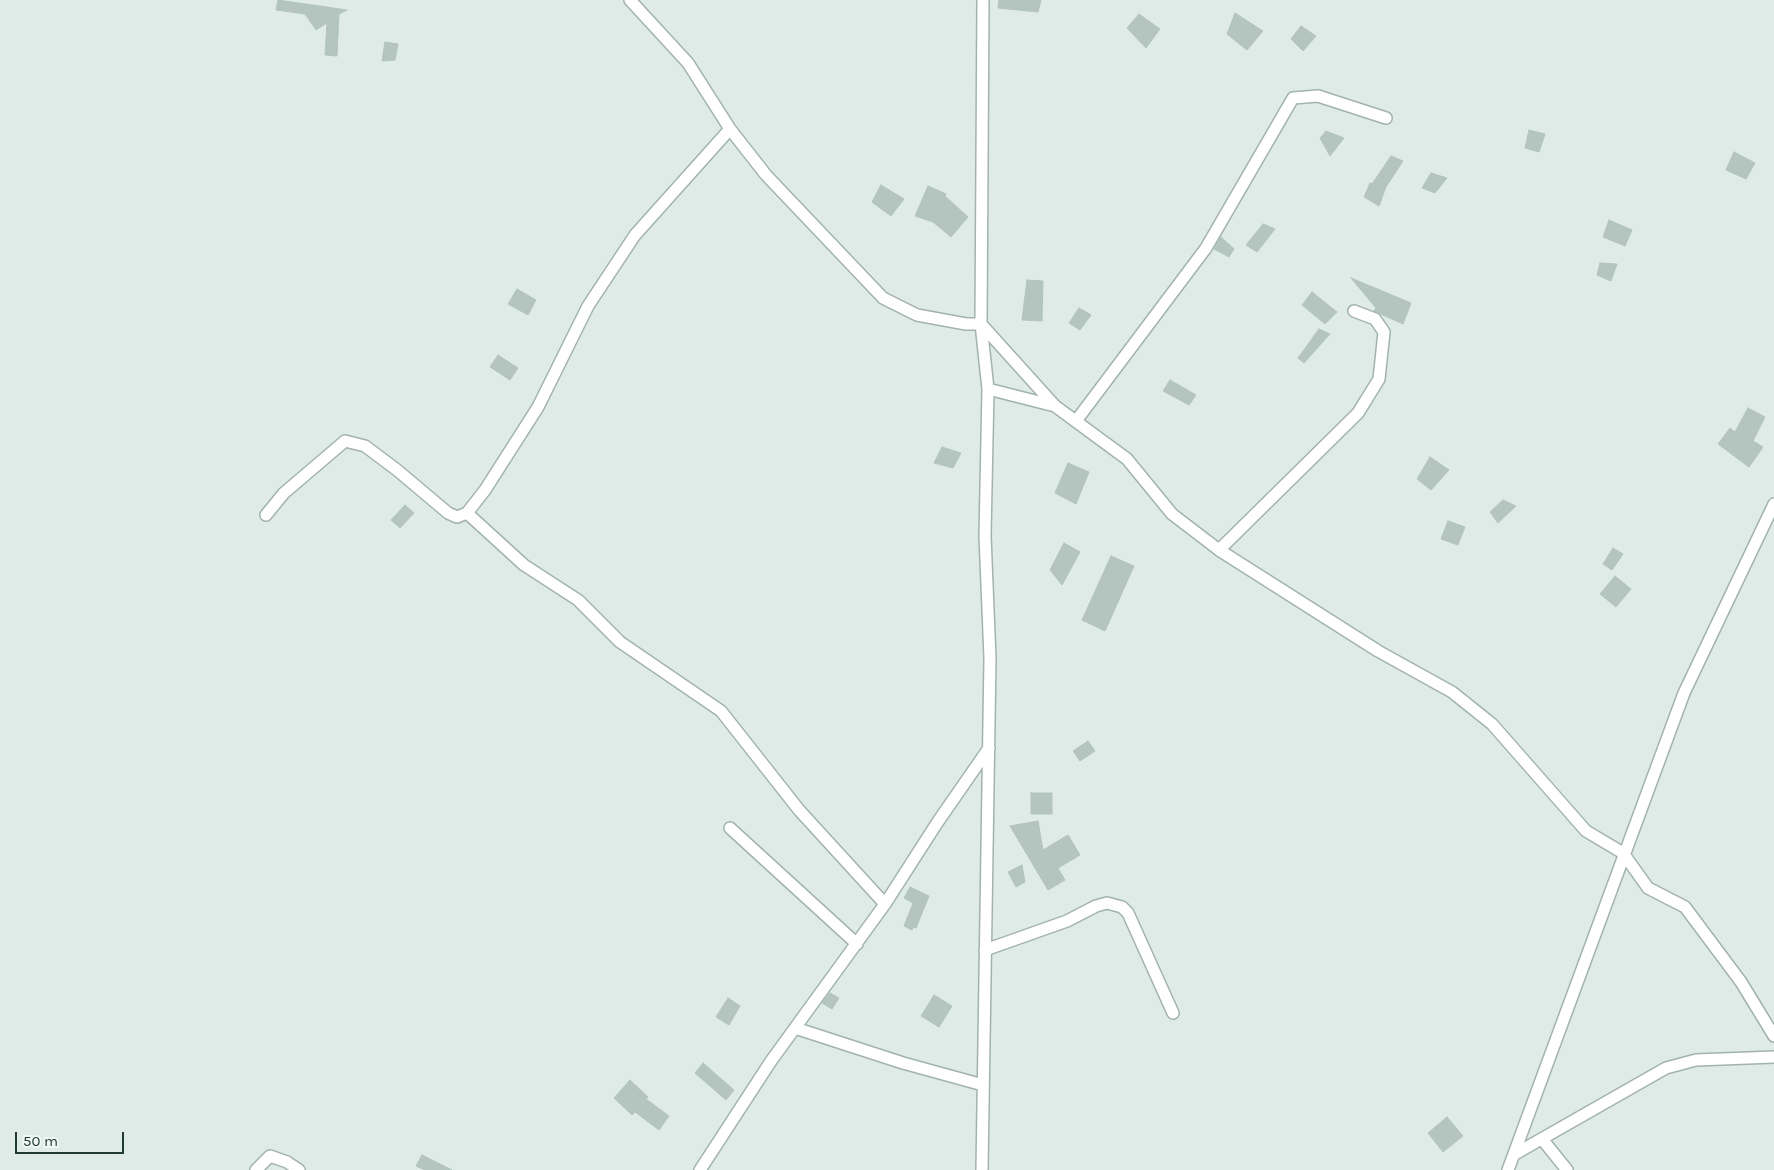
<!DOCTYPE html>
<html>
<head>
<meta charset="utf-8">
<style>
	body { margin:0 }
	#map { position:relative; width:1774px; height:1170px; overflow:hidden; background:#dfebe6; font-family:Karla,sans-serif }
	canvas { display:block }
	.scale { position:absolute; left:15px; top:1132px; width:109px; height:22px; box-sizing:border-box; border:2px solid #203b35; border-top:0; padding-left:6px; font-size:15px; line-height:18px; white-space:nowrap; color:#203b35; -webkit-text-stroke:4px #eff7f4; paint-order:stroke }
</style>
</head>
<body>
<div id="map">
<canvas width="1774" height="1170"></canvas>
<div class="scale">50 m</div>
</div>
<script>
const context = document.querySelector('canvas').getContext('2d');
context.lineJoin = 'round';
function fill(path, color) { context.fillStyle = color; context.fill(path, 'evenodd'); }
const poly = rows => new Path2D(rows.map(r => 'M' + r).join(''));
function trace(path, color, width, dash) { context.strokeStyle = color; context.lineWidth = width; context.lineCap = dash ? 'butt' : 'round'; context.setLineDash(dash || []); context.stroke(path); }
const building = poly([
	[278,0,347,10,339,14,337,56,325,55,327,23,316,30,305,14,276,10,278,0],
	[999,0,1041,0,1038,12,998,8,999,0],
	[1235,13,1263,31,1247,50,1227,34,1235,13],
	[1139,14,1160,29,1146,48,1127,28,1139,14],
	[1301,26,1316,36,1303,51,1291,39,1301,26],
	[385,42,398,44,395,60,382,61,385,42],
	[1529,130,1545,134,1539,152,1525,148,1529,130],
	[1326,131,1344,138,1330,156,1320,138,1326,131],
	[1734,152,1755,163,1746,179,1726,170,1734,152],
	[1391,156,1403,161,1386,187,1379,206,1364,197,1370,183,1372,184,1391,156],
	[1431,173,1447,178,1435,193,1422,188,1431,173],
	[881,185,904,199,891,216,872,202,881,185],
	[928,186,946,194,945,196,968,217,951,237,933,222,915,216,928,186],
	[1609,220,1632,230,1625,246,1603,237,1609,220],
	[1263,224,1275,229,1257,252,1246,245,1263,224],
	[1221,237,1234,249,1229,257,1214,249,1221,237],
	[1600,263,1617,264,1611,281,1597,275,1600,263],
	[1351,278,1411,303,1403,324,1374,311,1376,308,1351,278],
	[1027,280,1043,281,1042,321,1022,320,1027,280],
	[517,289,536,300,528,315,508,304,517,289],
	[1312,292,1337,312,1325,324,1302,305,1312,292],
	[1079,308,1091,315,1080,330,1069,323,1079,308],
	[1319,329,1330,334,1304,363,1298,358,1319,329],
	[498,355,518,368,510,380,490,367,498,355],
	[1170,380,1196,395,1189,405,1163,391,1170,380],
	[1748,408,1765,417,1753,441,1763,447,1749,467,1718,444,1730,428,1735,432,1748,408],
	[942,447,961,453,953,468,934,463,942,447],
	[1430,457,1449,470,1431,490,1417,479,1430,457],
	[1068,463,1089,472,1076,504,1055,493,1068,463],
	[1503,500,1516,506,1498,523,1490,512,1503,500],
	[405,505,414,513,400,528,391,520,405,505],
	[1448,521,1465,527,1458,545,1441,539,1448,521],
	[1064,543,1080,552,1062,585,1050,570,1064,543],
	[1613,548,1623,554,1612,570,1603,564,1613,548],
	[1111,556,1134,566,1105,631,1082,620,1111,556],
	[1615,576,1631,589,1616,607,1600,594,1615,576],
	[1088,741,1095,751,1080,761,1073,751,1088,741],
	[1031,793,1052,793,1052,814,1031,814,1031,793],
	[1038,821,1043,850,1068,835,1080,855,1058,868,1065,880,1048,890,1010,826,1038,821],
	[1022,865,1025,882,1016,887,1008,872,1022,865],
	[910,887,929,896,916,928,913,927,912,930,904,926,913,903,904,898,910,887],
	[830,993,839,998,832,1009,822,1003,830,993],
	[934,995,952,1006,939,1027,921,1016,934,995],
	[728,998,740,1006,729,1025,716,1017,728,998],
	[703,1063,734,1090,726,1100,695,1073,703,1063],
	[630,1080,648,1097,646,1099,669,1116,659,1130,635,1112,632,1115,614,1098,630,1080],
	[1447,1117,1463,1136,1443,1152,1428,1133,1447,1117],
	[422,1155,452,1170,425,1170,416,1166,422,1155]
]);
const minor = poly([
	[630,0,688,63,730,129,766,175,883,298,917,315,966,324,981,324,1055,406],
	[988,389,1055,406,1127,459,1172,514,1219,550,1378,651,1452,692,1492,724,1586,831,1623,853,1648,888,1685,907,1741,982,1774,1036],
	[1076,421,1206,248,1293,98,1318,96,1386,118],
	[467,513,524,565,578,600,620,642,721,711,799,810,885,904],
	[266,515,284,493,345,441,365,446,397,470,448,513,457,517,467,513,485,490,538,407,588,306,635,235,730,129],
	[1219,550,1358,413,1379,379,1384,332,1375,319,1354,311],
	[730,828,857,944],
	[985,950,1067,921,1096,906,1107,903,1122,907,1128,913,1173,1013],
	[795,1028,903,1063,983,1085],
	[1542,1139,1567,1170],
	[1515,1154,1666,1068,1696,1060,1774,1057],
	[256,1170,270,1156,287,1162,299,1170],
	[700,1170,771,1061,885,904,937,823,989,748],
	[982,1170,990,658,985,536,988,389,981,324,983,0],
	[1508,1170,1684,693,1774,504]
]);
fill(building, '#b4c5bf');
trace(building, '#b1c4be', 1);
trace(minor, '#a2b3ad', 14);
trace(minor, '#fff', 11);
</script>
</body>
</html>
